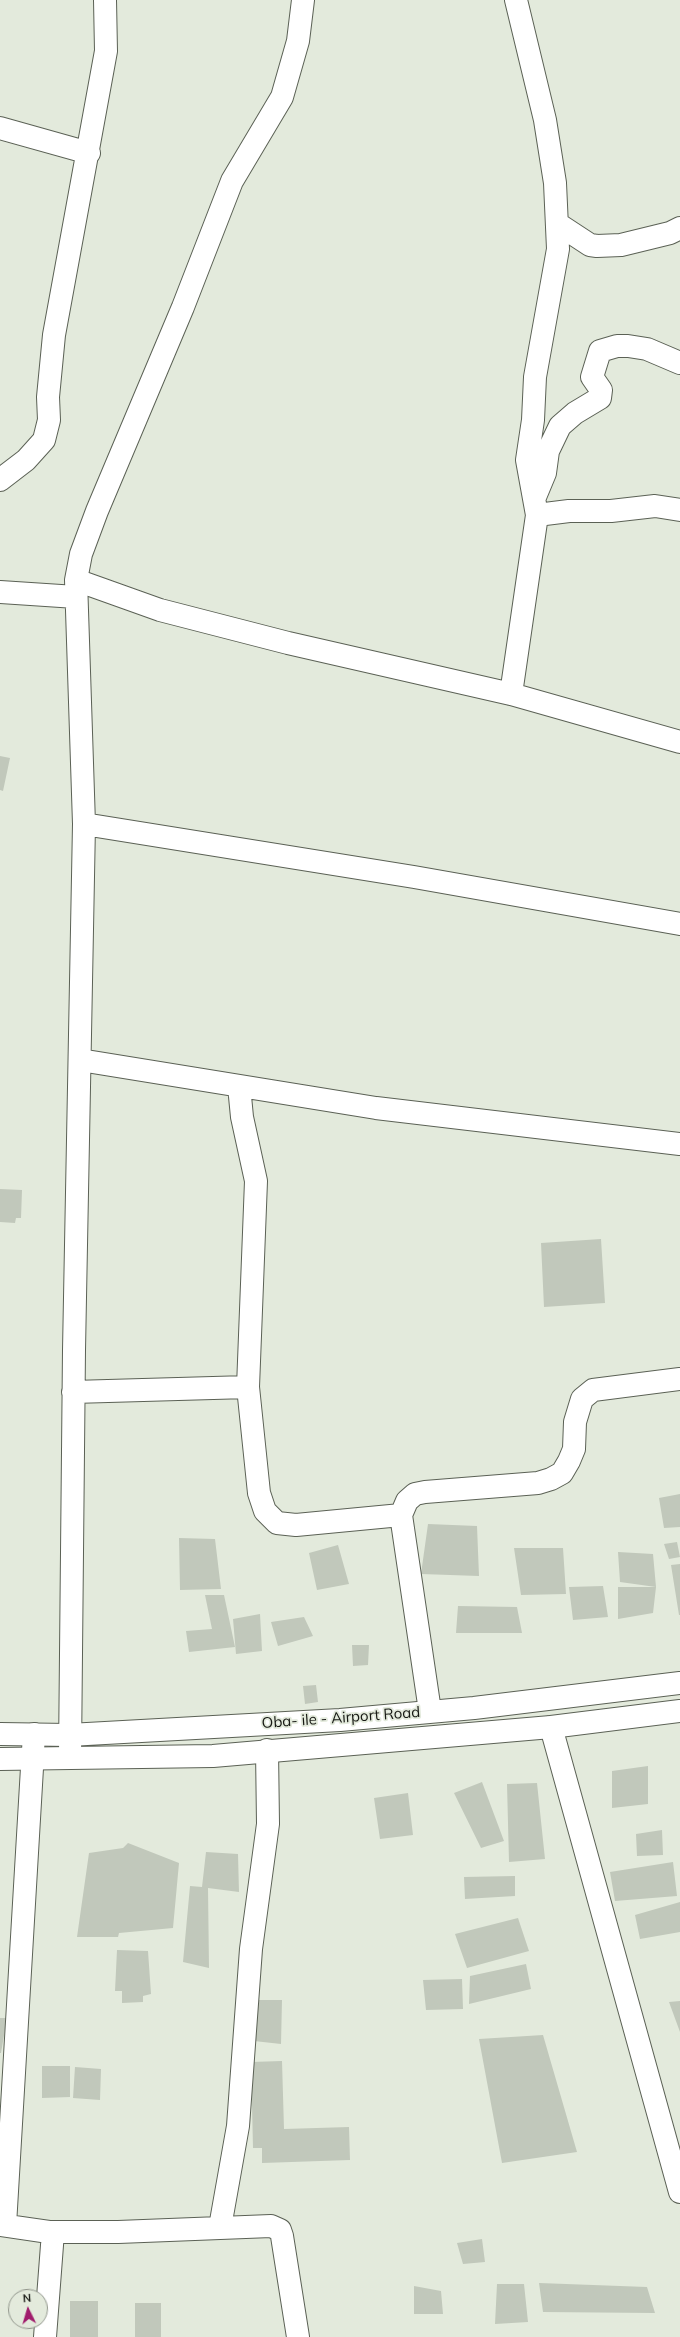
<!DOCTYPE html>
<html>
<head>
<meta charset="utf-8">
<style>
	body { margin:0 }
	#map { position:relative; width:680px; height:2337px; overflow:hidden; background:#e3eadc; font-family:Mulish,sans-serif }
	canvas { display:block }
	.north { position:absolute; left:8px; top:2289px; width:40px; height:40px; box-sizing:border-box; background:#e3eadc; border:1px solid #91968c; border-radius:50%; rotate:355deg; font-size:11px; font-weight:700; line-height:16px; text-align:center; color:#171914 }
	.north::after { content:''; display:block; margin:auto; width:14px; height:18px; background:#a01c6c; clip-path:polygon(50% 0,100% 100%,50% 72%,0 100%) }
</style>
</head>
<body>
<div id="map">
<canvas width="680" height="2337"></canvas>
<div class="north">N</div>
</div>
<script>
const context = document.querySelector('canvas').getContext('2d');
context.lineJoin = 'round';
function fill(path, color) { context.fillStyle = color; context.fill(path, 'evenodd'); }
const poly = rows => new Path2D(rows.map(r => 'M' + r).join(''));
function trace(path, color, width, dash) { context.strokeStyle = color; context.lineWidth = width; context.lineCap = dash ? 'butt' : 'round'; context.setLineDash(dash || []); context.stroke(path); }
function drawText(font, color, halo, rows, align = 'center') {
  context.font = font + ' Mulish,sans-serif'; context.lineWidth = 3.5; context.setLineDash([]); context.textBaseline = 'middle'; context.strokeStyle = halo; context.fillStyle = color; for (const [text, x, y, turn = 0] of rows) {
    context.save(); context.translate(x, y); context.rotate((+turn || 0) * Math.PI / 180); context.textAlign = isNaN(turn) ? turn : align; if (halo) context.strokeText(text, 0, 0); context.fillText(text, 0, 0); context.restore();
  }
}
const building = poly([
	[0,756,10,758,3,791,0,790],
	[0,1189,22,1190,21,1218,16,1218,15,1223,0,1222],
	[601,1239,605,1303,544,1307,541,1243],
	[680,1494,680,1527,664,1528,659,1498],
	[428,1524,477,1526,479,1576,421,1574],
	[179,1538,215,1539,221,1589,180,1590],
	[677,1542,680,1557,669,1559,664,1544],
	[338,1545,349,1584,317,1590,309,1553],
	[514,1548,563,1548,566,1594,521,1595],
	[618,1552,653,1554,656,1587,620,1582],
	[680,1564,680,1615,679,1615,671,1565],
	[603,1586,608,1617,573,1620,569,1587],
	[618,1587,656,1587,653,1613,618,1619],
	[205,1595,224,1595,235,1647,189,1652,186,1631,212,1629],
	[458,1606,517,1607,522,1633,456,1633],
	[260,1614,262,1651,236,1654,233,1619],
	[304,1617,313,1636,278,1646,271,1622],
	[352,1645,369,1645,368,1665,353,1666],
	[316,1685,318,1702,305,1704,303,1686],
	[648,1766,648,1804,612,1808,612,1771],
	[482,1782,504,1841,481,1848,454,1793],
	[537,1783,545,1859,509,1862,507,1784],
	[408,1793,413,1835,380,1839,374,1798],
	[662,1830,663,1855,637,1856,636,1834],
	[128,1843,179,1863,173,1928,119,1933,118,1937,77,1937,89,1853,123,1848],
	[206,1852,238,1854,239,1892,208,1888,209,1968,183,1962,190,1886,202,1887],
	[673,1862,677,1896,615,1901,610,1872],
	[515,1876,515,1896,465,1899,464,1877],
	[680,1902,680,1932,640,1939,635,1915],
	[518,1918,529,1951,467,1968,455,1934],
	[117,1950,148,1951,151,1994,143,1996,143,2002,122,2003,122,1991,115,1991],
	[526,1964,531,1989,469,2004,470,1976],
	[462,1979,463,2009,426,2010,423,1980],
	[257,2000,282,2000,281,2044,254,2041],
	[680,2001,680,2032,669,2002],
	[0,2018,7,2018,1,2053,0,2053],
	[543,2035,577,2152,502,2163,479,2039],
	[282,2061,284,2129,349,2127,350,2160,262,2163,262,2148,253,2148,251,2062],
	[42,2066,70,2066,70,2097,42,2098],
	[75,2067,101,2069,100,2100,73,2098],
	[482,2239,485,2262,463,2264,457,2243],
	[539,2283,647,2287,655,2313,543,2312],
	[497,2284,524,2284,528,2322,495,2324],
	[414,2286,441,2291,443,2314,414,2314],
	[70,2301,98,2301,98,2337,70,2337],
	[135,2303,161,2303,161,2337,135,2337]
]);
const minor = poly([
	[0,128,89,153],
	[558,224,590,245,597,246,621,245,670,233,680,228],
	[0,480,26,460,44,440,49,420,48,397,54,335,106,51,105,0],
	[535,497,545,473,548,451,560,426,575,413,600,398,601,390,592,377,600,351,617,346,628,346,647,349,680,363],
	[537,515,569,511,611,511,655,506,680,510],
	[76,580,160,610,288,643,511,694,680,742],
	[0,592,76,597],
	[511,694,537,515,527,460,533,420,535,377,558,249,555,183,545,120,516,0],
	[84,824,414,877,680,924],
	[80,1060,376,1108,680,1144],
	[239,1086,242,1117,256,1181,248,1387,259,1493,265,1511,277,1523,296,1525,401,1515],
	[73,1392,248,1387],
	[430,1711,401,1515,407,1501,415,1494,425,1492,538,1483,551,1479,562,1473,569,1461,574,1449,575,1422,582,1399,593,1390,680,1379],
	[551,1727,680,2192],
	[70,1754,74,1350,84,824,76,580,81,554,97,511,183,307,232,181,282,97,298,41,303,0],
	[0,2225,49,2232,118,2232,271,2226,280,2230,282,2236,298,2337],
	[5,2225,34,1734],
	[220,2227,238,2126,251,1949,268,1824,267,1750],
	[45,2337,53,2232]
]);
const major = poly([
	[0,1734,69,1735,340,1720,474,1708,680,1683],
	[0,1759,213,1756,551,1727,680,1711]
]);
const streetNames = [
	["Oba- ile - Airport Road",341,1718,-4]
];
fill(building, '#c1c8bb');
trace(minor, '#5b6155', 24);
trace(major, '#5b6155', 24);
trace(minor, '#fff', 22);
trace(major, '#fff', 22);
drawText('15px', '#171914', '#e3eadc', streetNames);
</script>
</body>
</html>
